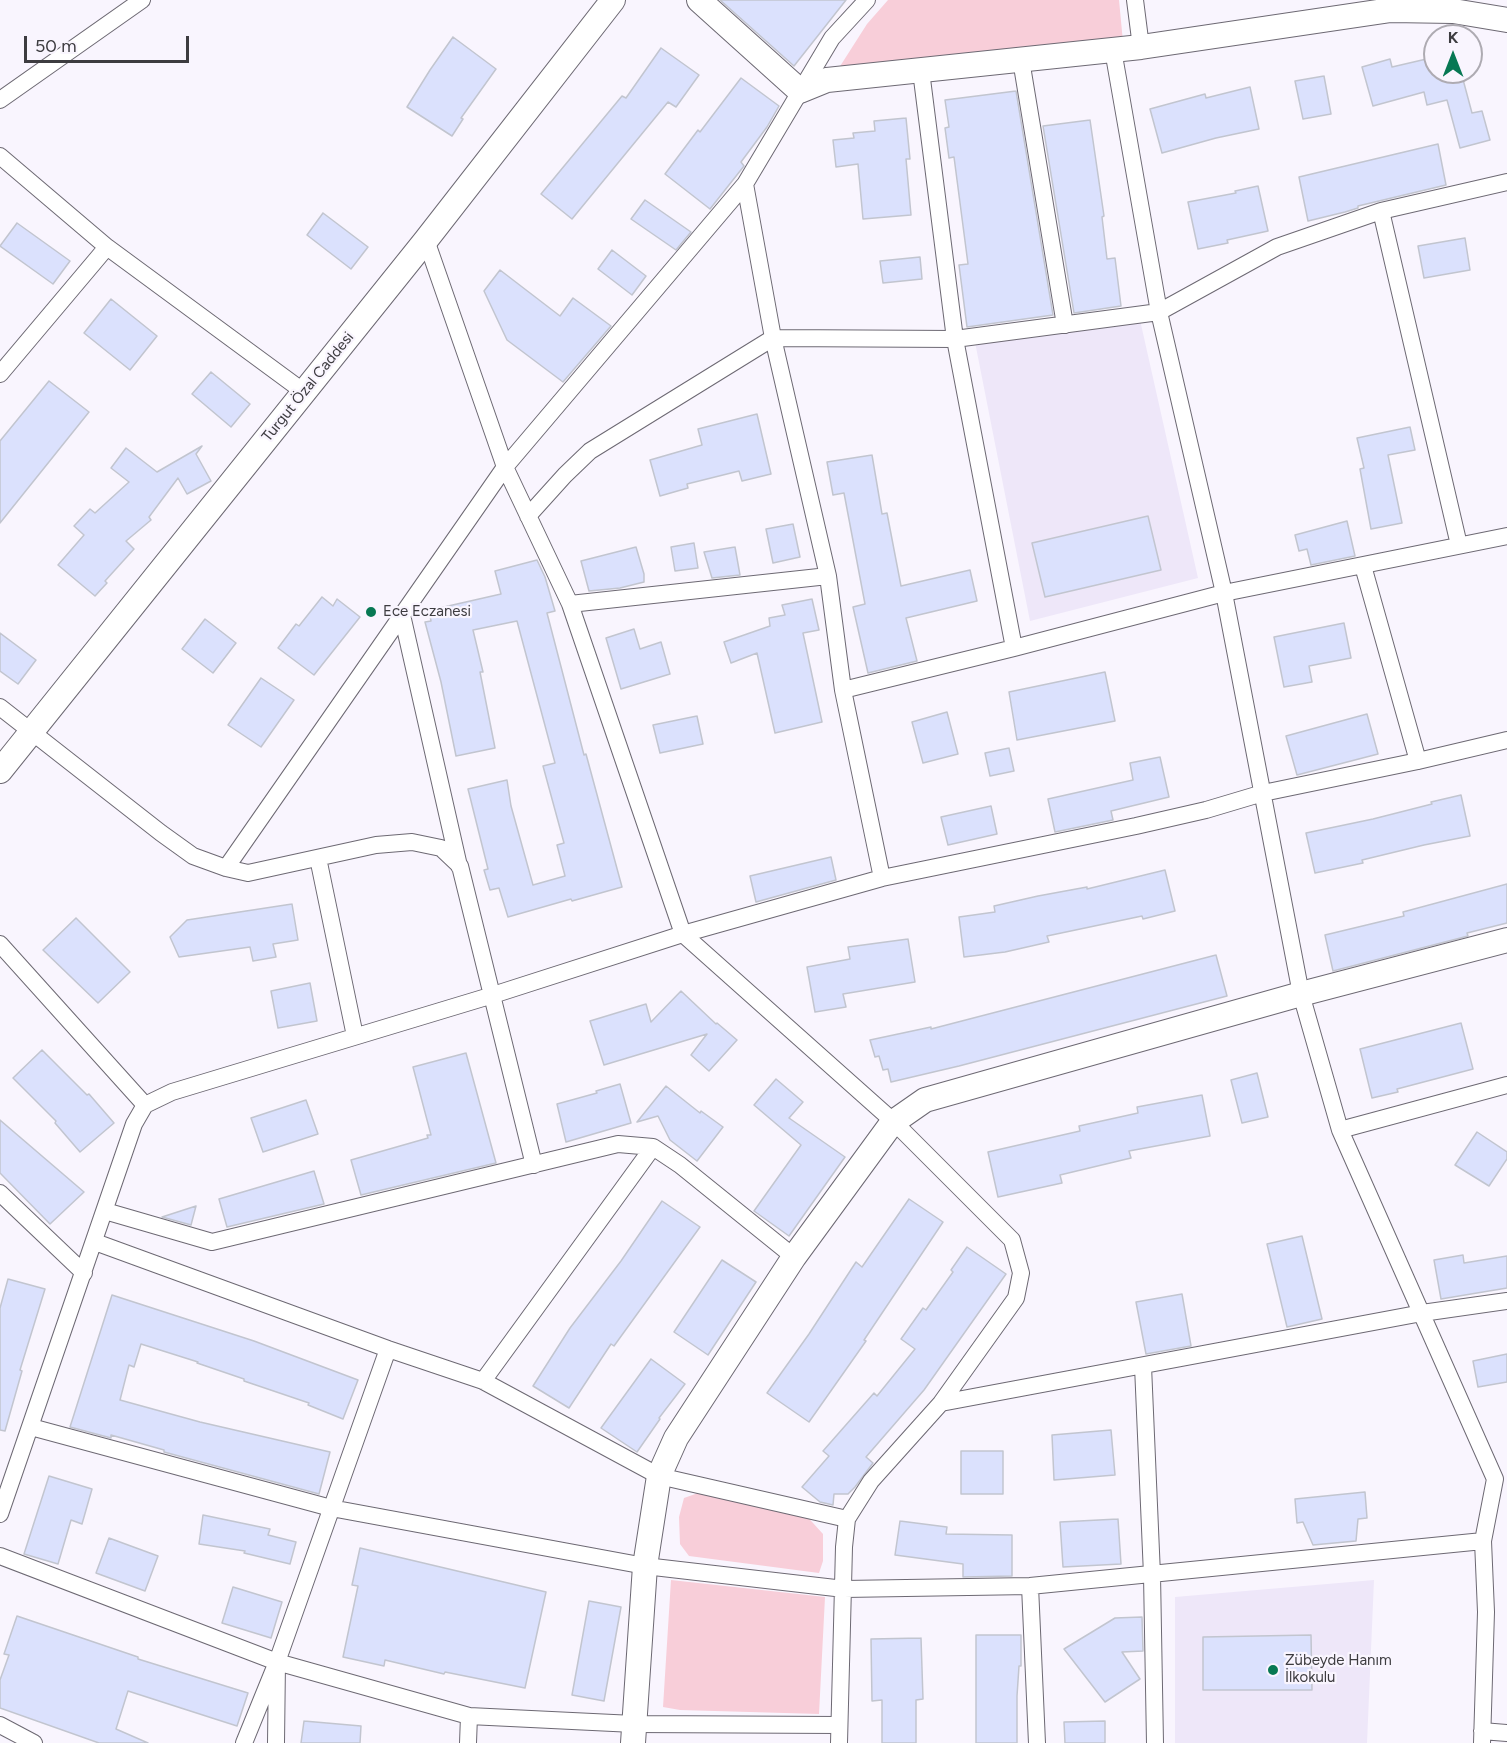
<!DOCTYPE html>
<html>
<head>
<meta charset="utf-8">
<style>
	body { margin:0 }
	#map { position:relative; width:1507px; height:1743px; overflow:hidden; background:#f9f5fe; font-family:Figtree,sans-serif }
	canvas { display:block }
	.north { position:absolute; left:1423px; top:24px; width:60px; height:60px; box-sizing:border-box; background:#f9f5fe; border:2px solid #aeabb2; border-radius:50%; rotate:0deg; font-size:16px; font-weight:700; line-height:24px; text-align:center; color:#3d3c40 }
	.north::after { content:''; display:block; margin:auto; width:21px; height:27px; background:#077853; clip-path:polygon(50% 0,100% 100%,50% 72%,0 100%) }
	.scale { position:absolute; left:24px; top:36px; width:165px; height:27px; box-sizing:border-box; border:3px solid #3d3c40; border-top:0; padding-left:8px; font-size:18px; line-height:21px; white-space:nowrap; color:#3d3c40; -webkit-text-stroke:4px #f9f5fe; paint-order:stroke }
</style>
</head>
<body>
<div id="map">
<canvas width="1507" height="1743"></canvas>
<div class="north">K</div>
<div class="scale">50 m</div>
</div>
<script>
const context = document.querySelector('canvas').getContext('2d');
context.lineJoin = 'round';
function fill(path, color) { context.fillStyle = color; context.fill(path, 'evenodd'); }
const poly = rows => new Path2D(rows.map(r => 'M' + r).join(''));
function trace(path, color, width, dash) { context.strokeStyle = color; context.lineWidth = width; context.lineCap = dash ? 'butt' : 'round'; context.setLineDash(dash || []); context.stroke(path); }
function drawText(font, color, halo, rows, align = 'center') {
  context.font = font + ' Figtree,sans-serif'; context.lineWidth = 4.5; context.setLineDash([]); context.textBaseline = 'middle'; context.strokeStyle = halo; context.fillStyle = color; for (const [text, x, y, turn = 0] of rows) {
    context.save(); context.translate(x, y); context.rotate((+turn || 0) * Math.PI / 180); context.textAlign = isNaN(turn) ? turn : align; if (halo) context.strokeText(text, 0, 0); context.fillText(text, 0, 0); context.restore();
  }
}
const built = poly([
	[1138,311,1198,578,1030,621,973,332],
	[1374,1580,1367,1743,1175,1743,1175,1597]
]);
const green = poly([
	[888,0,1119,0,1123,42,837,71,867,24],
	[701,1492,803,1512,823,1534,823,1561,819,1573,689,1556,680,1544,679,1517,684,1498],
	[671,1580,825,1597,819,1714,680,1710,663,1707]
]);
const building = poly([
	[720,0,846,0,794,66,720,0],
	[453,37,496,69,461,118,463,119,452,136,407,107,430,70,453,37],
	[661,48,699,75,676,107,668,102,572,219,541,194,622,96,626,98,661,48],
	[1435,57,1435,72,1461,72,1472,113,1482,111,1490,140,1460,148,1447,100,1427,105,1424,92,1373,106,1362,67,1390,59,1392,67,1435,57],
	[1324,76,1331,114,1303,119,1295,81,1324,76],
	[741,78,779,106,767,127,741,162,744,166,710,209,665,174,698,130,700,132,741,78],
	[1250,87,1259,129,1216,138,1162,153,1150,109,1205,94,1206,98,1250,87],
	[1016,91,1053,315,967,327,959,265,968,264,954,157,949,158,945,128,949,127,945,100,1016,91],
	[906,118,910,159,906,159,911,215,863,219,858,164,836,167,833,140,854,138,853,133,875,131,874,121,906,118],
	[1090,120,1104,216,1102,217,1107,259,1115,258,1121,306,1074,313,1043,126,1090,120],
	[1438,144,1446,185,1358,206,1358,208,1345,212,1308,221,1299,177,1438,144],
	[1258,186,1268,231,1227,240,1228,243,1198,249,1188,202,1236,193,1235,191,1258,186],
	[645,200,691,232,676,250,631,219,645,200],
	[323,213,368,247,351,269,307,235,323,213],
	[17,223,70,261,53,284,0,246,17,223],
	[1465,238,1470,270,1424,278,1418,246,1465,238],
	[612,250,646,276,632,295,598,269,612,250],
	[920,257,922,279,883,283,880,261,920,257],
	[500,270,560,316,573,298,611,326,563,382,507,340,484,291,500,270],
	[111,299,157,336,130,370,84,333,111,299],
	[211,372,250,404,231,427,192,394,211,372],
	[49,381,89,412,0,523,0,441,49,381],
	[757,414,771,474,742,481,739,471,687,484,688,488,660,496,650,460,702,445,698,429,757,414],
	[1410,427,1415,450,1388,455,1402,523,1371,529,1360,469,1364,468,1357,438,1410,427],
	[202,446,196,454,211,481,187,494,178,478,149,517,151,520,126,541,134,549,105,581,107,583,95,596,58,565,84,535,74,526,90,509,95,513,129,482,111,468,126,448,157,472,202,446],
	[872,455,882,514,887,513,901,586,970,570,977,601,906,618,917,661,868,673,853,607,865,604,844,493,833,495,827,462,872,455],
	[1148,516,1161,570,1045,597,1032,543,1148,516],
	[1347,521,1355,556,1311,565,1307,549,1299,551,1295,535,1347,521],
	[793,524,800,557,773,563,766,529,793,524],
	[694,543,698,568,675,571,671,547,694,543],
	[636,547,644,574,644,582,620,588,589,591,581,561,636,547],
	[735,547,740,575,712,578,704,552,735,547],
	[537,560,545,577,555,611,547,613,584,755,586,754,622,887,572,901,571,899,508,917,499,888,490,890,484,870,488,869,468,789,507,780,511,806,533,885,565,876,557,845,564,843,543,766,555,763,517,621,473,630,483,672,480,672,495,748,456,756,441,682,425,622,431,621,430,616,436,614,435,609,501,594,495,571,537,560],
	[322,597,333,606,337,599,360,617,314,675,278,648,296,624,299,626,322,597],
	[812,599,819,630,803,633,822,722,775,733,757,653,731,663,724,642,770,626,769,618,785,615,782,605,812,599],
	[205,619,236,643,213,673,182,649,205,619],
	[1344,623,1351,658,1309,666,1312,682,1284,687,1274,637,1344,623],
	[634,629,640,649,661,642,670,674,621,689,606,638,634,629],
	[0,633,36,660,18,684,0,671,0,633],
	[1105,672,1115,721,1017,740,1009,692,1105,672],
	[261,678,294,700,261,747,228,725,261,678],
	[947,712,958,754,923,763,912,722,947,712],
	[1367,714,1378,754,1297,775,1286,736,1367,714],
	[697,716,703,744,660,753,653,725,697,716],
	[1009,748,1014,771,990,776,985,753,1009,748],
	[1160,757,1169,797,1111,811,1113,820,1055,832,1048,799,1133,780,1130,763,1160,757],
	[1461,795,1470,836,1424,845,1362,860,1363,863,1315,873,1306,833,1373,819,1432,804,1431,802,1461,795],
	[991,806,997,834,948,845,941,817,991,806],
	[831,857,836,880,756,902,750,876,831,857],
	[1165,870,1175,911,1143,919,1142,916,1047,936,1049,942,1005,952,964,957,959,917,995,912,994,906,1038,896,1087,887,1087,889,1165,870],
	[1507,884,1507,923,1467,933,1468,936,1333,971,1325,935,1404,916,1403,912,1507,884],
	[292,904,298,940,273,944,276,957,253,961,250,947,179,957,170,937,187,920,292,904],
	[76,918,130,972,98,1003,43,950,76,918],
	[908,939,915,982,843,994,846,1007,815,1012,807,967,850,959,848,947,908,939],
	[1216,955,1227,996,959,1066,891,1082,888,1069,883,1070,879,1056,875,1057,870,1040,931,1027,931,1029,1216,955],
	[310,983,317,1021,278,1028,271,991,310,983],
	[681,991,716,1024,717,1023,737,1040,709,1071,691,1055,707,1034,604,1065,590,1021,646,1004,651,1022,681,991],
	[1461,1023,1473,1069,1397,1089,1398,1092,1372,1098,1360,1049,1461,1023],
	[42,1050,87,1095,89,1094,114,1123,80,1152,55,1123,56,1121,13,1078,42,1050],
	[466,1053,496,1163,361,1195,351,1160,428,1138,427,1135,431,1135,413,1067,466,1053],
	[1257,1073,1268,1117,1242,1123,1231,1080,1257,1073],
	[776,1079,803,1102,789,1118,845,1157,789,1236,754,1211,801,1145,754,1105,776,1079],
	[620,1084,631,1123,566,1142,557,1104,597,1093,596,1091,620,1084],
	[666,1086,700,1113,701,1111,723,1127,697,1161,670,1140,658,1116,637,1122,666,1086],
	[1202,1095,1210,1136,1129,1151,1131,1158,1060,1175,1062,1183,998,1197,988,1152,1080,1131,1079,1126,1138,1113,1137,1107,1202,1095],
	[306,1100,318,1134,263,1152,251,1118,306,1100],
	[0,1120,84,1192,50,1224,0,1173,0,1120],
	[1477,1132,1507,1152,1507,1159,1489,1186,1455,1165,1477,1132],
	[314,1171,324,1204,227,1227,219,1199,314,1171],
	[909,1199,943,1222,864,1340,866,1341,809,1422,767,1393,809,1334,856,1262,862,1267,909,1199],
	[662,1201,700,1227,614,1346,611,1344,569,1408,533,1386,570,1328,621,1261,662,1201],
	[196,1206,191,1225,162,1217,196,1206],
	[1302,1236,1322,1319,1287,1327,1267,1244,1302,1236],
	[967,1247,1006,1274,924,1390,866,1457,873,1463,855,1487,848,1494,834,1494,833,1505,820,1502,802,1487,829,1456,823,1451,874,1393,877,1396,915,1349,901,1339,923,1308,926,1310,953,1272,951,1270,967,1247],
	[1463,1255,1464,1263,1507,1256,1507,1288,1441,1299,1434,1260,1463,1255],
	[722,1260,756,1282,708,1355,674,1332,722,1260],
	[8,1279,45,1289,20,1370,22,1371,5,1431,0,1430,0,1308,8,1279],
	[1182,1294,1191,1346,1146,1354,1136,1302,1182,1294],
	[112,1295,254,1341,358,1380,343,1419,308,1405,309,1403,244,1381,244,1379,197,1363,198,1362,141,1344,134,1367,129,1365,120,1400,200,1422,330,1452,319,1494,164,1452,164,1450,111,1435,111,1438,70,1427,112,1295],
	[1507,1354,1507,1382,1478,1387,1473,1361,1507,1354],
	[651,1359,685,1384,659,1418,660,1419,637,1452,601,1428,651,1359],
	[1111,1430,1115,1475,1054,1480,1052,1435,1111,1430],
	[961,1451,1003,1451,1003,1494,961,1494,961,1451],
	[49,1476,92,1489,82,1524,71,1520,58,1564,24,1554,49,1476],
	[1365,1492,1367,1518,1358,1519,1356,1541,1313,1545,1303,1522,1297,1523,1295,1499,1365,1492],
	[203,1515,270,1529,268,1535,296,1542,290,1564,244,1553,245,1551,199,1544,203,1515],
	[1118,1519,1121,1564,1063,1567,1060,1522,1118,1519],
	[900,1521,947,1527,946,1534,1012,1535,1012,1576,963,1577,963,1564,895,1555,900,1521],
	[109,1538,158,1556,145,1591,96,1573,109,1538],
	[360,1548,546,1592,525,1688,445,1672,444,1674,385,1660,384,1666,343,1657,358,1586,352,1585,360,1548],
	[233,1587,282,1602,271,1638,222,1623,233,1587],
	[589,1601,621,1607,604,1701,572,1695,589,1601],
	[17,1616,138,1657,138,1659,248,1693,237,1726,128,1691,116,1729,148,1743,99,1743,0,1708,0,1680,9,1655,4,1654,17,1616],
	[1142,1617,1143,1651,1122,1652,1140,1679,1105,1702,1064,1649,1115,1618,1142,1617],
	[976,1635,1021,1635,1021,1666,1019,1666,1017,1696,1017,1743,976,1743,976,1635],
	[1311,1635,1312,1690,1203,1690,1203,1637,1311,1635],
	[921,1638,923,1699,916,1700,916,1743,882,1743,882,1700,872,1701,871,1639,921,1638],
	[304,1721,361,1726,360,1743,301,1743,304,1721],
	[1105,1721,1105,1743,1065,1743,1064,1722,1105,1721]
]);
const street = poly([
	[1135,0,1141,47],
	[1113,50,1159,312,1224,593,1301,994,1340,1130,1495,1479,1483,1541,1486,1612,1482,1743],
	[1021,60,1065,325],
	[921,71,955,339,1014,648],
	[0,100,142,0],
	[0,156,107,247],
	[745,184,773,338,828,576,843,690,882,878],
	[1381,211,1459,545],
	[426,240,505,467,570,604,683,934,894,1122,1012,1240,1021,1273,1016,1298,941,1403,871,1481,847,1519,844,1547,839,1743],
	[0,374,107,247,304,392],
	[528,516,565,475,590,451,773,338,955,339,1159,312,1277,247,1381,211,1507,182],
	[1363,566,1418,761],
	[570,604,828,576],
	[402,615,459,866],
	[843,690,1014,648,1224,593,1507,536],
	[0,707,161,833,193,856,226,868,248,873,376,845,412,842,441,848,460,866,534,1165],
	[318,858,355,1036],
	[226,868,505,467,745,184,832,38,867,0],
	[0,944,145,1105],
	[1340,1130,1507,1085],
	[0,1193,84,1273],
	[105,1211,212,1242,618,1144,653,1147,680,1165,794,1257],
	[95,1242,388,1349,483,1381,659,1476,847,1519],
	[1143,1366,1152,1575,1155,1743],
	[483,1381,653,1147],
	[941,1403,1422,1313,1507,1301],
	[31,1427,331,1508,645,1566,844,1589,1030,1586,1483,1541],
	[0,1514,134,1124,145,1105,172,1092,493,995,683,934,882,878,1136,826,1206,810,1263,793,1418,761,1507,740],
	[0,1556,277,1662],
	[1030,1586,1037,1743],
	[0,1725,34,1743],
	[1482,1731,1507,1733],
	[244,1743,277,1662,388,1349],
	[276,1743,277,1662,469,1716,634,1724,839,1725],
	[468,1743,469,1716]
]);
const secondary = poly([
	[699,0,800,91,827,80,1141,47,1391,10,1453,11,1507,20],
	[0,771,426,240,613,0],
	[633,1743,645,1566,659,1476,676,1438,794,1257,892,1123,925,1100,1301,994,1507,940]
]);
const markers = [
	[371,612,6,"#077853"],
	[1273,1670,6,"#077853"]
];
const streetNames = [
	["Turgut Özal Caddesi",308,387,-51]
];
const poiNames = [
	["Ece Eczanesi",383,612],
	["Zübeyde Hanım",1285,1661],
	["İlkokulu",1285,1678]
];
fill(built, '#eee7f9');
fill(green, '#f8ced9');
fill(building, '#dbe1fd');
trace(building, '#c2c5cf', 1.5);
trace(street, '#6d6973', 18);
trace(secondary, '#6d6973', 26);
trace(street, '#fff', 16);
trace(secondary, '#fff', 24);
for (const [x, y, r, color] of markers) { const dot = new Path2D(); dot.arc(x, y, r, 0, 2 * Math.PI); context.fillStyle = color; context.fill(dot); trace(dot, '#f9f5fe', 2); }
drawText('15px', '#3d3c40', '#f9f5fe', streetNames);
drawText('15px', '#3d3c40', '#f9f5fe', poiNames, 'left');
</script>
</body>
</html>
